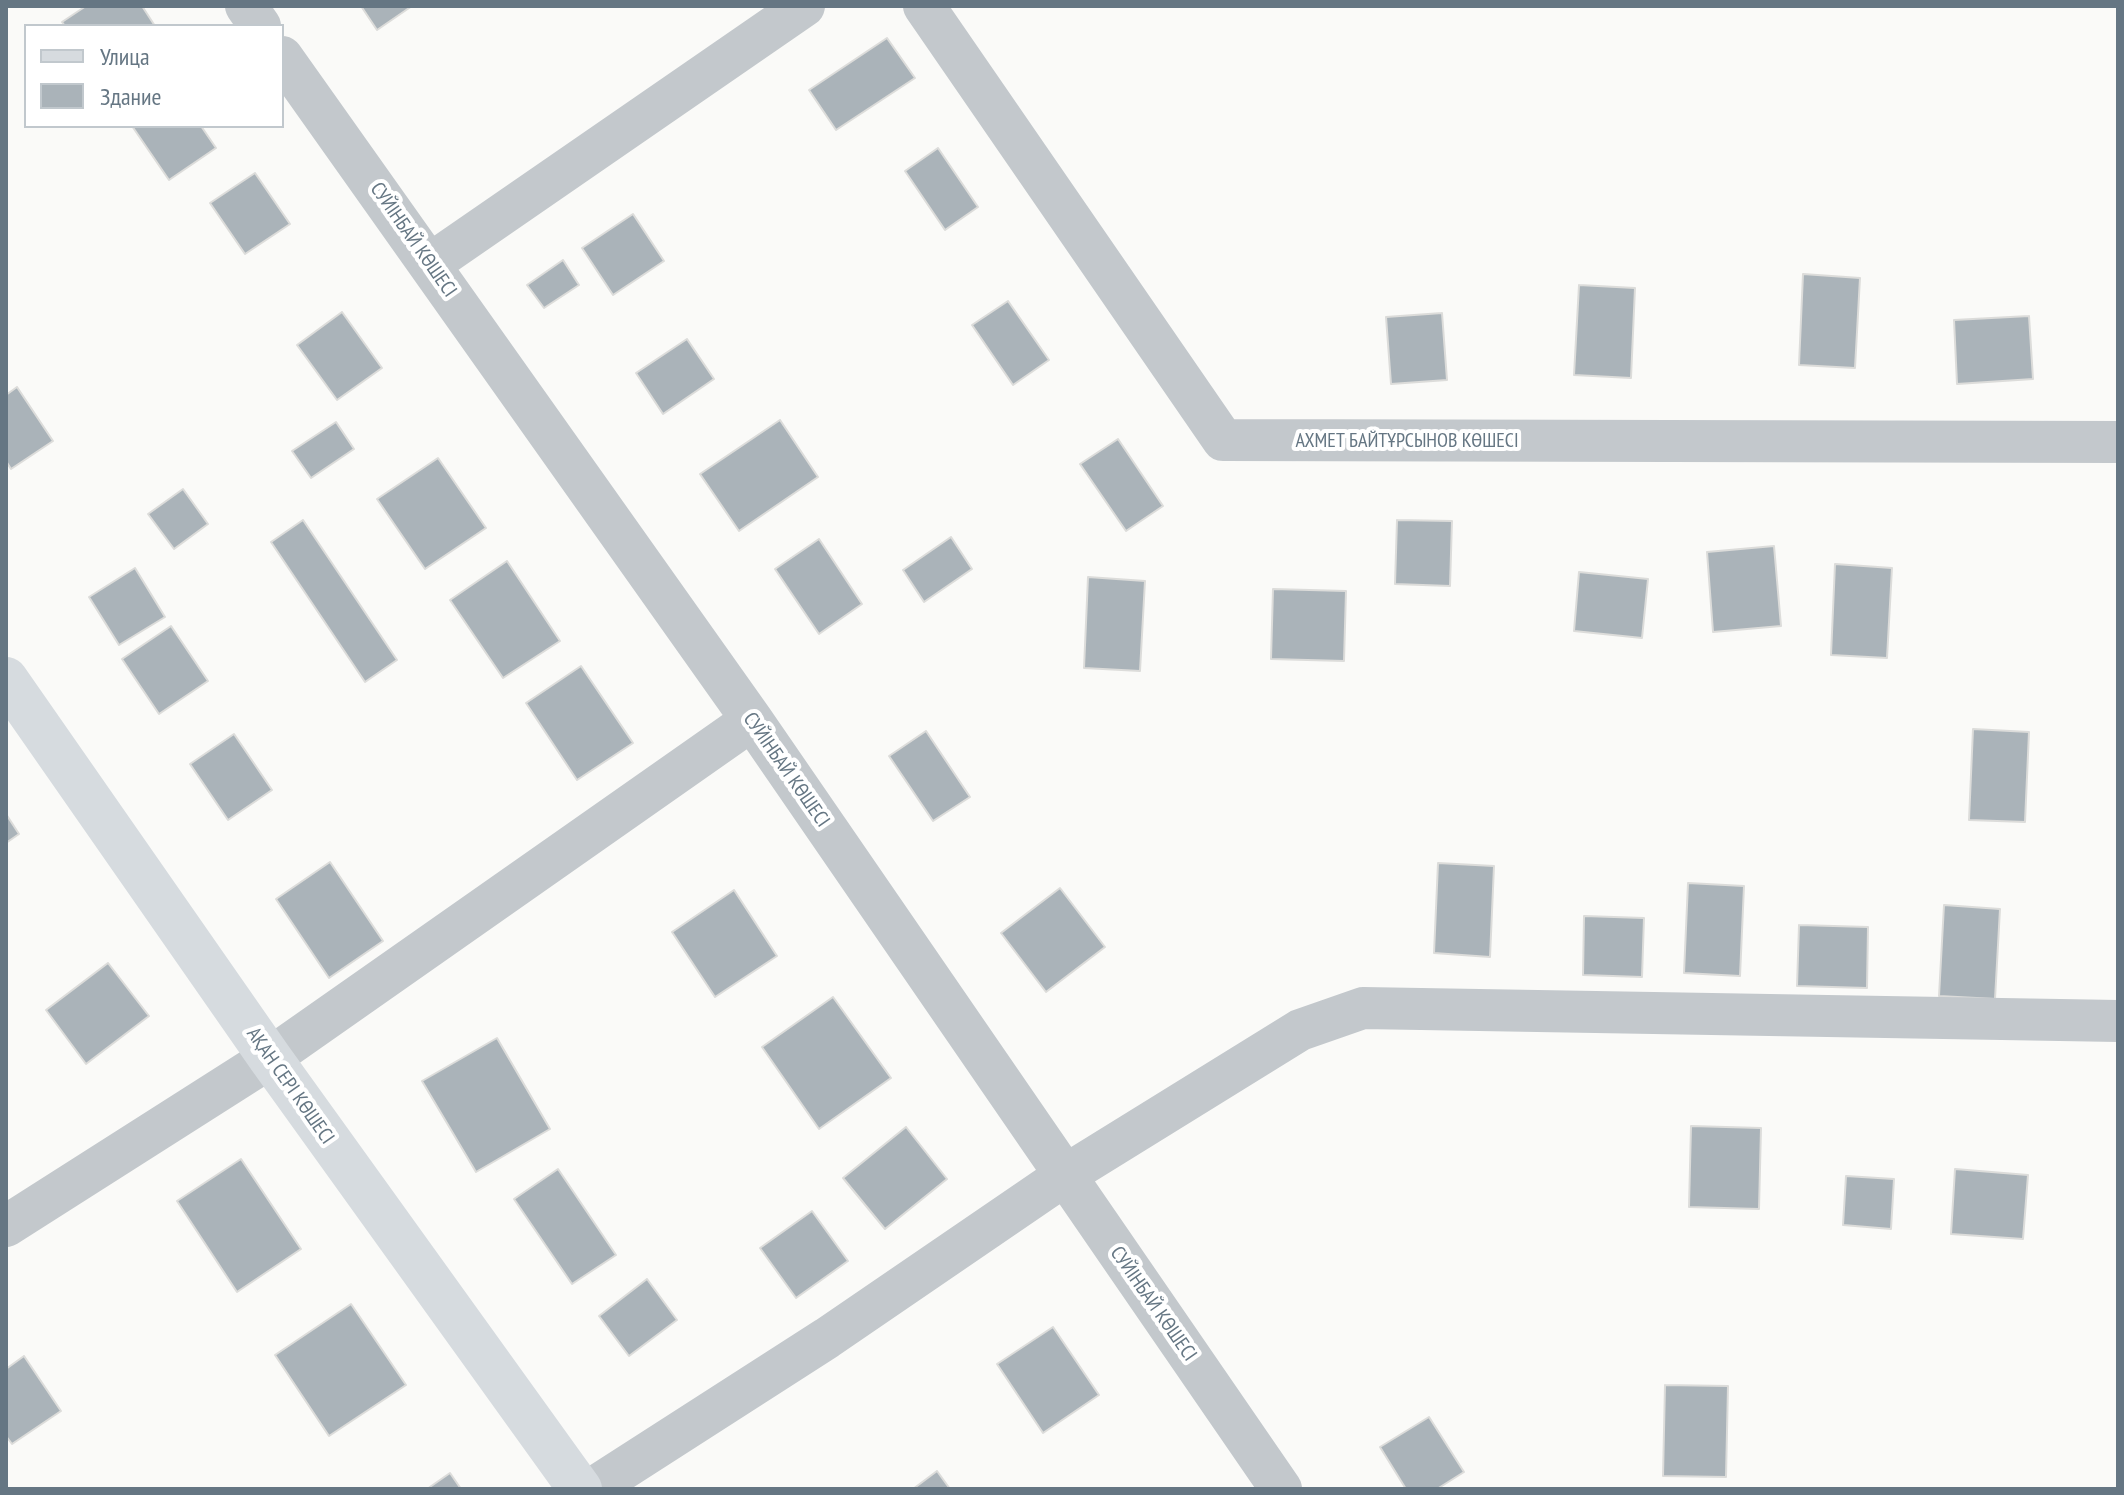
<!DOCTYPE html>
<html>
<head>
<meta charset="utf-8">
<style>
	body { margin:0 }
	#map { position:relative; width:2124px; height:1495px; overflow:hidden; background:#fafaf8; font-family:"PT Sans Narrow",sans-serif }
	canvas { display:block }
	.frame { position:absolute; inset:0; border:8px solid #657683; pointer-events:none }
	.legend { position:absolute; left:24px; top:24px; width:260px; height:104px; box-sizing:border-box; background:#fff; border:2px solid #c1c8cd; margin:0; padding:10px 14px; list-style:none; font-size:24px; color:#657683 }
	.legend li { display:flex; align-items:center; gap:16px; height:40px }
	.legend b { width:40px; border:2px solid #c1c8cd }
</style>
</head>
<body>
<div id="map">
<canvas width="2124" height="1495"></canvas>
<div class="frame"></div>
<ul class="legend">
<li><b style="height:10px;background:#d6dbdf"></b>Улица</li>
<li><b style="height:22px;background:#aab3b9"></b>Здание</li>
</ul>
</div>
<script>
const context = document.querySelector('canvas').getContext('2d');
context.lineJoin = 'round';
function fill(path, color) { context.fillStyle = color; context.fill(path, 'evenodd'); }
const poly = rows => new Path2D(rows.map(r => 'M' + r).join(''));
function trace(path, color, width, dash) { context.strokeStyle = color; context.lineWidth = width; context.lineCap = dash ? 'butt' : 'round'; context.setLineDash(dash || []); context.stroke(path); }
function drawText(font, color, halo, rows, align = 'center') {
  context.font = font + ' "PT Sans Narrow",sans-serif'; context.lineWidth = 8; context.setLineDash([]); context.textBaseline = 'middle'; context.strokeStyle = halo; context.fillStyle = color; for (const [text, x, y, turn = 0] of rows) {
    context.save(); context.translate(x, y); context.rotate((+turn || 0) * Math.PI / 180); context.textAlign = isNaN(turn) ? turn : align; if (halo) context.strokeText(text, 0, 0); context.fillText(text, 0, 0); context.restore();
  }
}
const building = poly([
	[86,6,142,6,155,26,65,26,62,22,86,6],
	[361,6,412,6,377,30,361,6],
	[887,38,915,78,836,130,809,90,887,38],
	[132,126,201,126,216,148,169,180,132,126],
	[938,148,978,207,945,230,905,171,938,148],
	[255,173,290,224,245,254,210,203,255,173],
	[633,214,664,261,613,295,582,248,633,214],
	[563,260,579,285,544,308,527,285,563,260],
	[1803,274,1860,278,1855,368,1799,365,1803,274],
	[1579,285,1635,288,1631,378,1574,375,1579,285],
	[1008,301,1049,360,1013,385,972,325,1008,301],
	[342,312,382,368,337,400,297,345,342,312],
	[1442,313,1447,380,1391,384,1386,317,1442,313],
	[2029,316,2033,379,1957,384,1954,320,2029,316],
	[687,339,714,379,663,414,636,373,687,339],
	[17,387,53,441,11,469,6,461,6,395,17,387],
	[780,420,818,477,739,531,700,474,780,420],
	[336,422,354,449,311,478,292,451,336,422],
	[1118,439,1163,506,1126,531,1080,464,1118,439],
	[438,458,486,528,425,569,377,499,438,458],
	[183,489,208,524,174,549,148,514,183,489],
	[303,520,397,660,365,682,271,542,303,520],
	[1397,520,1452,521,1450,586,1395,584,1397,520],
	[951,537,972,569,924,602,903,570,951,537],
	[819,539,862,604,819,634,775,569,819,539],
	[1774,546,1781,626,1713,632,1707,552,1774,546],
	[507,561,560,641,503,678,450,600,507,561],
	[1835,564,1892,568,1887,658,1831,655,1835,564],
	[135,568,165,617,119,645,89,597,135,568],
	[1579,572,1648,579,1642,638,1574,631,1579,572],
	[1088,577,1145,581,1140,671,1084,668,1088,577],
	[1273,589,1346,591,1344,661,1271,659,1273,589],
	[171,626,208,681,159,714,122,659,171,626],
	[581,666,633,743,577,780,526,703,581,666],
	[1973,729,2029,732,2025,822,1969,820,1973,729],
	[926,731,970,797,933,821,889,756,926,731],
	[234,734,272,790,228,820,190,764,234,734],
	[6,814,19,834,6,843,6,814],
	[330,862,383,941,329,978,276,899,330,862],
	[1438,863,1494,866,1490,957,1434,953,1438,863],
	[1688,883,1744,886,1740,976,1684,973,1688,883],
	[1060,888,1105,947,1046,992,1001,933,1060,888],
	[734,890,777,956,715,997,672,932,734,890],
	[1944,905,2000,909,1995,999,1939,996,1944,905],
	[1584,916,1644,918,1642,977,1583,975,1584,916],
	[1799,925,1868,927,1867,988,1797,986,1799,925],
	[108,963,149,1016,86,1064,46,1010,108,963],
	[833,997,891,1078,819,1129,762,1047,833,997],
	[497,1038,550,1129,476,1172,422,1081,497,1038],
	[1691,1126,1761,1128,1759,1209,1689,1207,1691,1126],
	[906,1127,947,1179,885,1229,843,1178,906,1127],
	[241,1159,301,1249,237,1292,177,1201,241,1159],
	[558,1169,616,1255,572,1284,514,1199,558,1169],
	[1955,1169,2028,1175,2023,1239,1951,1234,1955,1169],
	[1846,1176,1894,1179,1891,1229,1843,1225,1846,1176],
	[812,1211,848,1261,796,1298,760,1248,812,1211],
	[647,1279,677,1320,629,1356,599,1316,647,1279],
	[351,1304,406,1385,329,1436,275,1355,351,1304],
	[1053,1327,1099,1395,1043,1433,997,1364,1053,1327],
	[24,1356,61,1411,12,1444,6,1436,6,1369,24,1356],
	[1665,1385,1728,1386,1726,1477,1663,1476,1665,1385],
	[1429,1417,1464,1472,1437,1489,1406,1489,1380,1447,1429,1417],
	[937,1471,950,1489,913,1489,937,1471],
	[450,1473,461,1489,427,1489,450,1473]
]);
const street = poly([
	[246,6,260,26],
	[924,6,1223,440,2118,442],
	[282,57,752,720,1281,1489],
	[430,264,804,6],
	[6,1226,270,1058,752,720],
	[592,1489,827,1338,1064,1176,1300,1030,1363,1008,2118,1021]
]);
const secondary = poly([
	[6,679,270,1058,580,1489]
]);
const streetNames = [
	["СУЙІНБАЙ КӨШЕСІ",413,240,55],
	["АХМЕТ БАЙТҰРСЫНОВ КӨШЕСІ",1407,441],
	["СУЙІНБАЙ КӨШЕСІ",786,770,55],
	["АҚАН СЕРІ КӨШЕСІ",290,1086,55],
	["СУЙІНБАЙ КӨШЕСІ",1153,1304,55]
];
fill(building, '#aab3b9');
trace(building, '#dcdcda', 2);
trace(street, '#c3c8cc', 42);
trace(secondary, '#d6dbdf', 44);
drawText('20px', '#657683', '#fff', streetNames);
</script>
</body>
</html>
